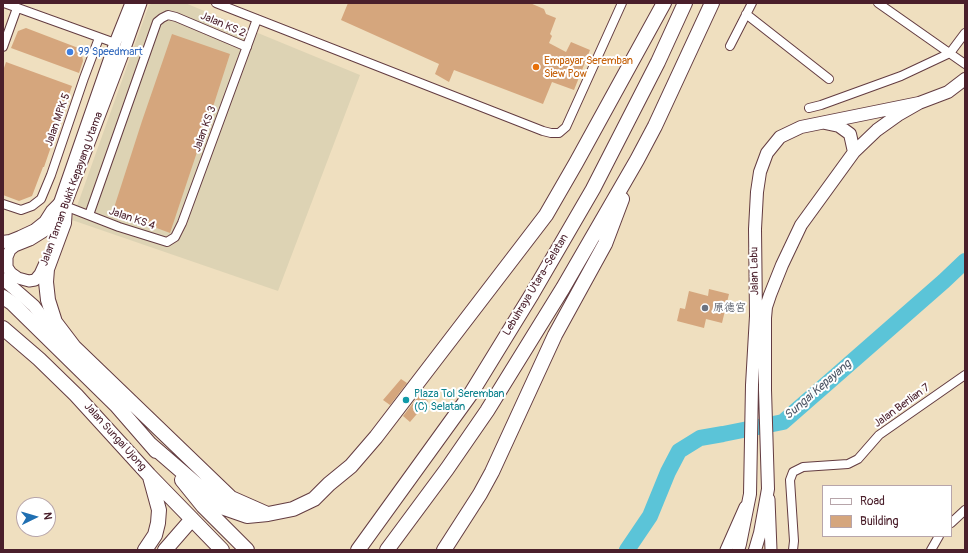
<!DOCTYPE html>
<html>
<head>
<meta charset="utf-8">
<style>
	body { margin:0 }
	#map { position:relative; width:968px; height:553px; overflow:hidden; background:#efdfbf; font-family:Pangolin,sans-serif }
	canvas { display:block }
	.frame { position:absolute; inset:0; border:4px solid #4a1f2b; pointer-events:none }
	.legend { position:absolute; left:822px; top:485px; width:130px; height:52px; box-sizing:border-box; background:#fff; border:1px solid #b7a5aa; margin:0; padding:5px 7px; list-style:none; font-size:12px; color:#4a1f2b }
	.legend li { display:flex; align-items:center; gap:8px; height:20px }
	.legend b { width:20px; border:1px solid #b7a5aa }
	.north { position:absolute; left:16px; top:497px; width:40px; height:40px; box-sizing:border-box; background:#fff; border:1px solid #b7a5aa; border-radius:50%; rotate:85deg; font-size:11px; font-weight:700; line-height:16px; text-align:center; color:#4a1f2b }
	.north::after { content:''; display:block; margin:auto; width:14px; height:18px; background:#1f6fb2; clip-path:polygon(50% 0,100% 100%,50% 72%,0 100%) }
</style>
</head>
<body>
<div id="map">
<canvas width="968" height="553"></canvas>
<div class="frame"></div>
<ul class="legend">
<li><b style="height:5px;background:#fff"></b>Road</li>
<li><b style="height:11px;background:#d5a67d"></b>Building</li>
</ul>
<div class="north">N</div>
</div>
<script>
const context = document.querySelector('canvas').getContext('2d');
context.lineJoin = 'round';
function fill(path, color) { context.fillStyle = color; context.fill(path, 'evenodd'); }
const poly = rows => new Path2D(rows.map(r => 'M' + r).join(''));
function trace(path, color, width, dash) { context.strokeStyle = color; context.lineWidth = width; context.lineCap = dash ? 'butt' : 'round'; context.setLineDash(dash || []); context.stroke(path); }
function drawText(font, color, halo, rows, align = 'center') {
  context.font = font + ' Pangolin,"LXGW WenKai TC",sans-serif'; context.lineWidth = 4; context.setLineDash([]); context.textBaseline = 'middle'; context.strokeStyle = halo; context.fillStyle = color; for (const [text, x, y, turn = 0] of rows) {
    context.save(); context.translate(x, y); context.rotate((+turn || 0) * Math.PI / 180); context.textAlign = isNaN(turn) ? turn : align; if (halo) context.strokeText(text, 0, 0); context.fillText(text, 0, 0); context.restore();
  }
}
const built = poly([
	[153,3,185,3,360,75,278,291,72,220,149,5]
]);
const river = poly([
	[627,550,650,516,668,472,679,451,700,438,723,434,783,422,944,281,965,261]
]);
const building = poly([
	[348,3,530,3,544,9,546,14,556,18,550,34,552,36,549,43,566,52,571,42,590,50,574,90,552,82,543,104,454,70,449,82,435,74,439,64,341,20],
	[26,28,81,49,83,61,79,73,11,48,18,31],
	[172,34,230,54,202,141,201,140,170,233,138,221,137,223,112,214,142,121],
	[6,62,72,86,44,167,43,167,32,196,19,201,3,195,3,71],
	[709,289,729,294,722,323,706,319,704,328,677,321,680,308,685,309,689,291,708,296],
	[401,379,407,383,390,405,383,400],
	[420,394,428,401,410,422,403,416]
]);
const street = poly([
	[4,3,115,43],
	[216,3,543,131,551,133,559,133,566,127,622,3],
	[878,3,965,64],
	[746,14,829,79],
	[730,46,752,3],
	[3,47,17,8],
	[809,108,821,105,901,76,950,53,965,33],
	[3,204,21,210,32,206,41,199,51,175,84,78,99,38],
	[65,206,119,227,167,242,175,237,182,223,257,19],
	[89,215,157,22,162,18,168,15,176,17,247,47],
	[951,523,965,510],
	[793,550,794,541,790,480,793,472,803,467,848,464,858,459,879,435,965,375],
	[931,550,939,536]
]);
const secondary = poly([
	[62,214,124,51,141,3],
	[45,263,40,274,35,280,29,281,18,278,11,273,7,267,7,257,10,250,15,246,30,240,46,230,51,224,59,204,115,43,131,3],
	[769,499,771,550],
	[726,550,745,507]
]);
const primary = poly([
	[825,123,839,126,850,134,854,152],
	[3,242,10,241,20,237,35,230,45,222,52,211,59,204],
	[3,279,34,306,48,325,60,339],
	[738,550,740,544,750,494,752,385,756,316,755,229,757,192,760,172,767,153,780,137,801,127,919,103],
	[755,550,760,533,768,489,765,390,765,318,766,307,770,295,782,265,801,225,854,152,877,130,898,115,919,103,948,92,965,79]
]);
const highway = poly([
	[65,208,64,223,47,269,46,282,48,300,55,322,74,347,231,498,265,513],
	[3,297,12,303,116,405,156,451],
	[3,328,39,359,76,395,149,475,222,550],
	[150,444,224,508,247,516,268,514,293,509,314,499,329,484,351,466,376,437,546,215,576,163,664,3],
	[182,480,203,506,247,550],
	[145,550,155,535,158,523,159,510,150,477],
	[165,550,192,519],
	[358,550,470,395,532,294,593,189,658,62,685,3],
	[387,550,447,469,487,411,563,288,637,160,655,126,712,3],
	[444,550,480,494,492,472,555,335,605,244,622,199]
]);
const markers = [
	[70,52,4,"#3f7fe0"],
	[536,67,4,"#e8710a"],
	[705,308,4,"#6b7280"],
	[406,400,4,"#0f9aa8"]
];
const streetNames = [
	["Jalan KS 2",223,25,23],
	["Jalan MPK 5",58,120,-71],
	["Jalan KS 3",205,129,-70],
	["Jalan Taman Bukit Kepayang Utama",72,189,-70],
	["Jalan KS 4",132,219,19],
	["Jalan Labu",755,271,-91],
	["Lebuhraya Utara–Selatan",536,285,-59],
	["Jalan Berlian 7",902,406,-36],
	["Jalan Sungai Ujong",115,437,48]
];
const shopNames = [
	["99 Speedmart",78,52]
];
const foodNames = [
	["Empayar Seremban",544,61],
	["Siew Pow",544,74]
];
const worshipNames = [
	["原德宫",713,308]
];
const cultureNames = [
	["Plaza Tol Seremban",414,394],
	["(C) Selatan",414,407]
];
const waterNames = [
	["Sungai Kepayang",818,390,-41]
];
fill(built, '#ddd3b4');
trace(river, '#5bc4d8', 16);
fill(building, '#d5a67d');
trace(street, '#633c41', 10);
trace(secondary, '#633c41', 13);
trace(primary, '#633c41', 14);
trace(highway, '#633c41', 16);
trace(street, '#fff', 8);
trace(secondary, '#fff', 11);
trace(primary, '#fff', 12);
trace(highway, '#fff', 14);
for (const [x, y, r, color] of markers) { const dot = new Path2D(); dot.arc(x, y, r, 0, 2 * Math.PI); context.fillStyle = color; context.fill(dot); trace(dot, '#fff', 1.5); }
drawText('11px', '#4a1f2b', '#fff', streetNames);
drawText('11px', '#366cbe', '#fff', shopNames, 'left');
drawText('11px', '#c56008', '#fff', foodNames, 'left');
drawText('11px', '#5b616d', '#fff', worshipNames, 'left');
drawText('11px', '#0d838f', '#fff', cultureNames, 'left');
drawText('italic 12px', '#505968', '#fff', waterNames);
</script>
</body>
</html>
